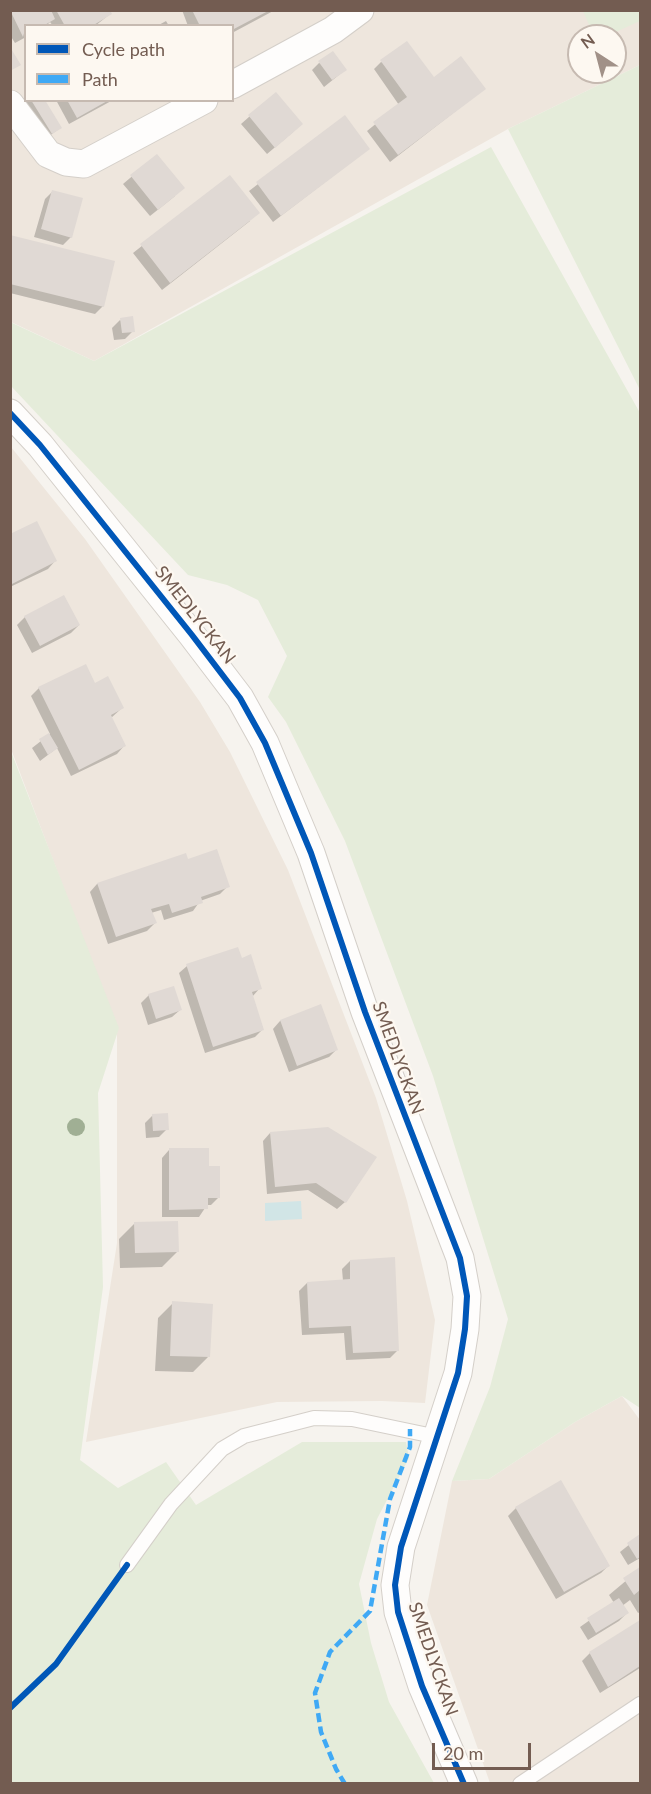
<!DOCTYPE html>
<html>
<head>
<meta charset="utf-8">
<style>
	body { margin:0 }
	#map { position:relative; width:651px; height:1794px; overflow:hidden; background:#f6f3ee; font-family:Lato,sans-serif }
	canvas { display:block }
	.frame { position:absolute; inset:0; border:12px solid #735c51; pointer-events:none }
	.legend { position:absolute; left:24px; top:24px; width:210px; height:78px; box-sizing:border-box; background:#fdf8f1; border:2px solid #c6bab1; margin:0; padding:8px 10px; list-style:none; font-size:18px; color:#735c51 }
	.legend li { display:flex; align-items:center; gap:12px; height:30px }
	.legend b { width:30px; border:2px solid #c6bab1 }
	.north { position:absolute; left:567px; top:24px; width:60px; height:60px; box-sizing:border-box; background:#fdf8f1; border:2px solid #c6bab1; border-radius:50%; rotate:324deg; font-size:16px; font-weight:700; line-height:24px; text-align:center; color:#735c51 }
	.north::after { content:''; display:block; margin:auto; width:21px; height:27px; background:#a19188; clip-path:polygon(50% 0,100% 100%,50% 72%,0 100%) }
	.scale { position:absolute; left:432px; top:1743px; width:99px; height:27px; box-sizing:border-box; border:3px solid #735c51; border-top:0; padding-left:8px; font-size:18px; line-height:21px; white-space:nowrap; color:#735c51; -webkit-text-stroke:4px #fdf8f1; paint-order:stroke }
</style>
</head>
<body>
<div id="map">
<canvas width="651" height="1794"></canvas>
<div class="frame"></div>
<ul class="legend">
<li><b style="height:8px;background:#0057b8"></b>Cycle path</li>
<li><b style="height:8px;background:#3fa9f5"></b>Path</li>
</ul>
<div class="north">N</div>
<div class="scale">20 m</div>
</div>
<script>
const context = document.querySelector('canvas').getContext('2d');
context.lineJoin = 'round';
function fill(path, color) { context.fillStyle = color; context.fill(path, 'evenodd'); }
const poly = rows => new Path2D(rows.map(r => 'M' + r).join(''));
function trace(path, color, width, dash) { context.strokeStyle = color; context.lineWidth = width; context.lineCap = dash ? 'butt' : 'round'; context.setLineDash(dash || []); context.stroke(path); }
function drawText(font, color, halo, rows, align = 'center') {
  context.font = font + ' Lato,sans-serif'; context.lineWidth = 4.5; context.setLineDash([]); context.textBaseline = 'middle'; context.strokeStyle = halo; context.fillStyle = color; for (const [text, x, y, turn = 0] of rows) {
    context.save(); context.translate(x, y); context.rotate((+turn || 0) * Math.PI / 180); context.textAlign = isNaN(turn) ? turn : align; if (halo) context.strokeText(text, 0, 0); context.fillText(text, 0, 0); context.restore();
  }
}
const residential = poly([
	[11,11,640,11,640,65,508,129,94,361,11,322],
	[26,26,232,26,232,100,26,100],
	[579,36,615,36,615,72,579,72],
	[11,447,85,539,200,702,230,752,288,870,376,1098,407,1201,435,1320,425,1403,382,1401,277,1402,86,1442,117,1243,117,1029,11,749],
	[622,1396,640,1420,640,1783,490,1783,427,1605,452,1481,489,1479,575,1422]
]);
const green = poly([
	[583,11,640,11,640,21,607,36,594,36],
	[640,65,640,390,508,129],
	[491,147,640,413,640,1408,622,1396,575,1422,489,1479,452,1481,490,1387,508,1319,433,1076,345,841,286,722,268,697,287,656,258,600,227,585,188,575,11,386,10,322,94,361],
	[10,749,119,1028,98,1093,103,1287,80,1460,118,1488,166,1462,196,1505,302,1442,406,1442,409,1458,377,1519,359,1584,371,1643,389,1702,434,1783,11,1783]
]);
const water = poly([
	[301,1201,302,1219,265,1221,265,1203]
]);
const shadow = poly([
	[10,10,108,10,110,14,95,26,53,26,50,22,46,26,26,26,26,37,15,43,10,35],
	[182,10,275,10,232,33,232,26,188,26],
	[166,21,169,26,157,26],
	[381,62,433,79,484,89,390,162,367,131,399,105,374,69],
	[319,63,345,70,324,87,312,70],
	[275,94,293,132,267,154,241,124],
	[29,100,43,100,60,128,44,140,23,107],
	[56,100,113,100,69,124],
	[345,117,368,149,273,222,249,191],
	[156,156,175,196,150,216,123,184],
	[229,177,250,221,162,290,133,253],
	[53,191,71,237,63,245,34,237,45,199],
	[10,237,103,306,95,314,10,293],
	[120,320,133,331,125,339,114,340,112,328],
	[10,536,55,561,48,569,10,587],
	[63,597,79,625,71,633,32,653,17,625,25,617],
	[94,685,122,708,111,718,124,746,117,754,71,776,57,748,40,761,32,748,50,734,31,696,39,688],
	[187,861,228,886,220,894,200,901,193,911,164,920,161,910,151,913,155,923,147,931,108,944,90,892,97,884],
	[187,966,260,988,252,997,263,1029,255,1037,205,1053,179,973],
	[149,995,180,1010,172,1017,148,1025,141,1003],
	[320,1006,336,1050,329,1057,289,1072,273,1029,280,1021],
	[153,1115,167,1129,159,1137,146,1138,145,1123],
	[270,1133,345,1202,337,1209,308,1190,267,1194,263,1141],
	[169,1150,207,1168,219,1197,211,1205,207,1205,199,1217,162,1217,162,1158],
	[135,1223,178,1251,162,1267,120,1268,119,1239],
	[350,1261,398,1350,390,1358,346,1360,344,1333,302,1335,299,1291,307,1283,343,1281,342,1269],
	[173,1303,208,1357,193,1372,155,1371,158,1318],
	[560,1482,608,1566,601,1573,556,1599,508,1516,516,1508],
	[640,1536,640,1558,628,1565,620,1552],
	[640,1569,640,1612,638,1613,630,1600,622,1606,627,1613,619,1621,588,1640,580,1627,614,1603,609,1595],
	[640,1622,640,1668,600,1693,582,1661,590,1653]
]);
const building = poly([
	[10,10,51,10,55,19,43,26,26,26,23,37],
	[56,10,110,10,112,14,92,26,65,26],
	[192,10,270,10,232,30,232,26,200,26],
	[407,41,434,77,461,56,486,89,398,155,373,122,407,97,380,60],
	[10,47,21,65,10,71],
	[333,51,347,70,332,80,318,61],
	[276,92,303,124,275,148,248,115],
	[31,100,45,100,62,128,52,134],
	[67,100,109,100,77,118],
	[345,115,370,149,281,216,256,182],
	[157,154,185,188,158,210,130,175],
	[230,175,260,213,170,283,140,244],
	[52,190,83,198,72,238,41,229],
	[10,235,115,261,104,307,10,284],
	[133,316,135,332,122,333,120,318],
	[37,521,57,561,10,585,10,534],
	[64,595,80,625,40,646,24,616],
	[86,664,95,683,108,676,124,708,111,715,126,746,79,770,38,687],
	[49,733,58,748,48,755,39,739],
	[217,849,230,887,201,897,203,903,172,913,169,904,151,909,157,923,116,937,97,883,186,853,188,859],
	[238,947,242,958,251,954,262,989,252,992,264,1030,213,1047,186,964],
	[174,986,182,1010,156,1019,148,994],
	[321,1004,338,1050,297,1066,280,1020],
	[168,1113,169,1130,153,1131,152,1114],
	[328,1127,377,1157,346,1203,316,1183,275,1187,270,1132],
	[169,1148,209,1148,209,1166,220,1166,220,1198,208,1198,208,1209,169,1210],
	[178,1221,179,1252,135,1253,134,1222],
	[395,1257,399,1351,353,1353,351,1326,309,1328,307,1282,350,1279,350,1260],
	[172,1301,213,1304,210,1357,170,1356],
	[561,1480,610,1566,564,1592,515,1507],
	[640,1534,640,1557,637,1559,627,1543],
	[640,1567,640,1590,634,1595,623,1578],
	[619,1598,629,1613,596,1633,587,1618],
	[640,1620,640,1666,608,1687,589,1652]
]);
const lane = poly([
	[127,1565,171,1504,222,1449,244,1436,314,1418,352,1419,438,1437],
	[520,1784,640,1704]
]);
const street = poly([
	[232,85,333,30,360,10],
	[10,104,48,154,66,162,84,164,204,100],
	[10,413,40,445,192,635,240,698,265,743,311,853,365,1012,460,1258,467,1296,465,1329,458,1373,401,1547,395,1585,398,1612,422,1686,464,1784]
]);
const quiet = poly([
	[345,1784,336,1769,321,1732,315,1693,330,1652,370,1611,390,1499,410,1447,410,1429]
]);
const cycleway = poly([
	[10,413,40,445,192,635,240,698,265,743,311,853,365,1012,460,1258,467,1296,465,1329,458,1373,401,1547,395,1585,398,1612,422,1686,464,1784],
	[10,1708,56,1664,127,1565]
]);
const trees = [
	[76,1127]
];
const streetNames = [
	["SMEDLYCKAN",195,615,52],
	["SMEDLYCKAN",398,1058,70],
	["SMEDLYCKAN",433,1659,71]
];
fill(residential, '#eee6dd');
fill(green, '#e5ecda');
fill(water, '#d1e5e6');
fill(shadow, '#0003');
fill(building, '#e0d9d4');
trace(lane, '#d4cfc9', 16);
trace(street, '#d4cfc9', 29);
trace(lane, '#fefdfc', 14);
trace(street, '#fefdfc', 27);
trace(quiet, '#3fa9f5', 4.5, [9, 4.5]);
trace(cycleway, '#0057b8', 6);
context.fillStyle = '#a0af94';
for (const [x, y] of trees) { context.beginPath(); context.arc(x, y, 9, 0, 2 * Math.PI); context.fill(); }
drawText('18px', '#735c51', '#fdf8f1', streetNames);
</script>
</body>
</html>
